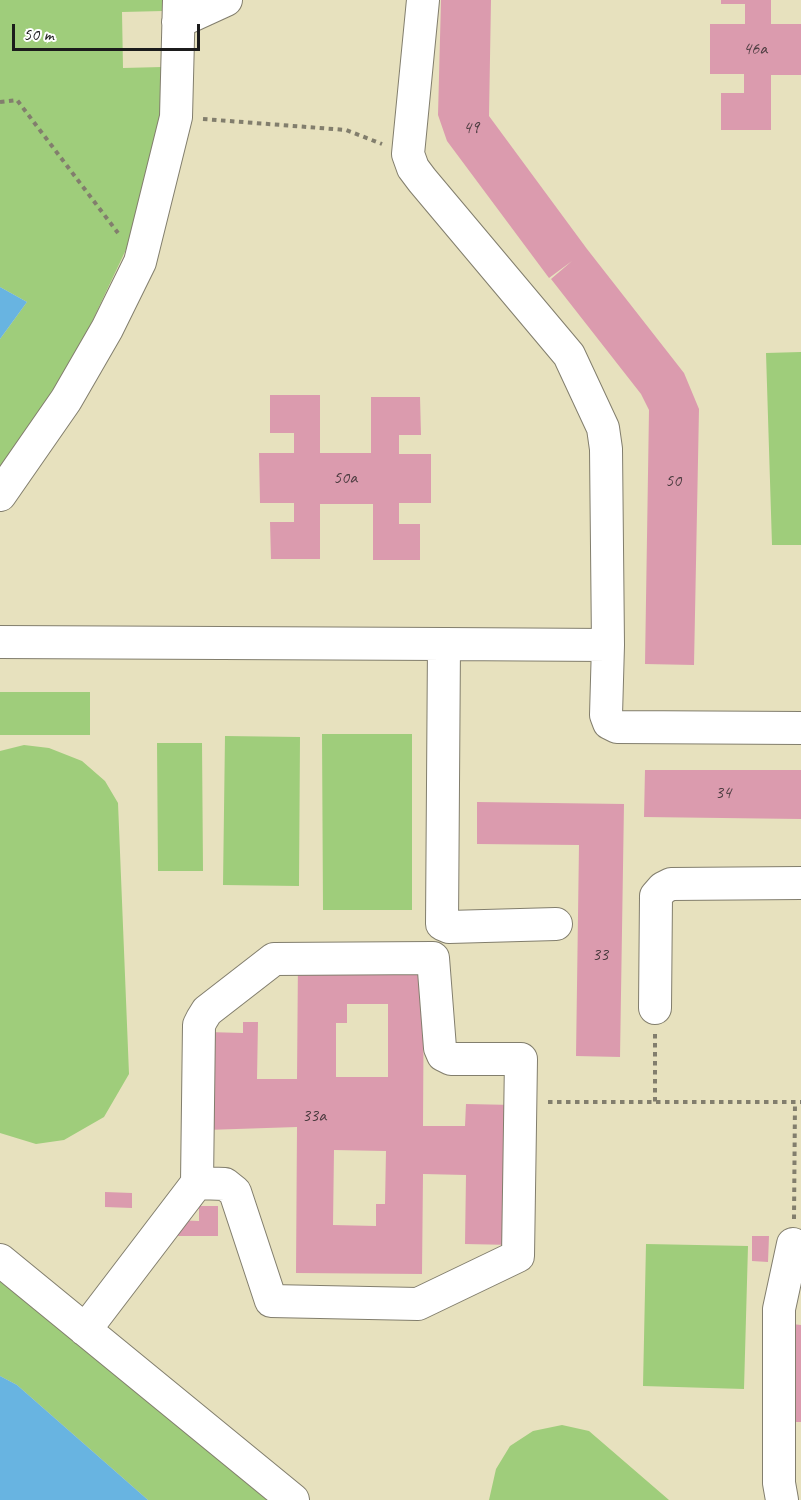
<!DOCTYPE html>
<html>
<head>
<meta charset="utf-8">
<style>
	body { margin:0 }
	#map { position:relative; width:801px; height:1500px; overflow:hidden; background:#e7e1be; font-family:Caveat,sans-serif }
	canvas { display:block }
	.scale { position:absolute; left:12px; top:24px; width:188px; height:27px; box-sizing:border-box; border:3px solid #1c1c1c; border-top:0; padding-left:8px; font-size:18px; line-height:21px; white-space:nowrap; color:#1c1c1c; -webkit-text-stroke:4px #fff; paint-order:stroke }
</style>
</head>
<body>
<div id="map">
<canvas width="801" height="1500"></canvas>
<div class="scale">50 m</div>
</div>
<script>
const context = document.querySelector('canvas').getContext('2d');
context.lineJoin = 'round';
function fill(path, color) { context.fillStyle = color; context.fill(path, 'evenodd'); }
const poly = rows => new Path2D(rows.map(r => 'M' + r).join(''));
function trace(path, color, width, dash) { context.strokeStyle = color; context.lineWidth = width; context.lineCap = dash ? 'butt' : 'round'; context.setLineDash(dash || []); context.stroke(path); }
function drawText(font, color, halo, rows, align = 'center') {
  context.font = font + ' Caveat,sans-serif'; context.lineWidth = 5; context.setLineDash([]); context.textBaseline = 'middle'; context.strokeStyle = halo; context.fillStyle = color; for (const [text, x, y, turn = 0] of rows) {
    context.save(); context.translate(x, y); context.rotate((+turn || 0) * Math.PI / 180); context.textAlign = isNaN(turn) ? turn : align; if (halo) context.strokeText(text, 0, 0); context.fillText(text, 0, 0); context.restore();
  }
}
const green = poly([
	[0,0,164,0,163,11,122,12,123,68,162,67,164,118,131,239,71,366,0,474,0,339,27,302,0,287],
	[801,352,801,545,772,545,766,353],
	[0,692,90,692,90,735,0,735],
	[322,734,412,734,412,910,323,910],
	[225,736,300,737,299,886,223,885],
	[157,743,202,743,203,871,158,871],
	[24,745,49,748,82,761,105,781,118,803,129,1074,104,1117,64,1140,36,1144,0,1133,0,751],
	[646,1244,748,1246,744,1389,643,1386],
	[0,1279,267,1500,148,1500,17,1385,0,1376],
	[562,1425,589,1431,669,1500,489,1500,496,1469,510,1446,533,1431]
]);
const water = poly([
	[0,287,27,302,0,339],
	[0,1376,17,1385,148,1500,0,1500]
]);
const building = poly([
	[441,0,491,0,489,116,587,249,684,373,699,409,694,665,645,664,649,410,641,394,551,279,572,261,549,278,447,141,438,115],
	[721,0,771,0,771,24,801,24,801,75,771,75,771,130,721,130,721,93,744,93,744,74,710,74,710,24,745,24,745,4,721,4],
	[270,395,320,395,320,453,371,453,371,397,420,397,421,435,399,435,399,454,431,454,431,503,399,503,399,524,420,524,420,560,373,560,373,504,320,504,320,559,271,559,270,522,294,522,294,503,260,503,259,453,294,453,294,433,270,433],
	[645,770,801,770,801,819,644,817],
	[477,802,624,804,620,1057,576,1056,579,845,477,844],
	[298,958,424,958,423,1126,465,1126,466,1104,514,1105,513,1245,465,1244,466,1175,423,1174,422,1274,296,1273,297,1127,206,1130,207,1032,243,1033,243,1022,258,1022,257,1079,297,1079],
	[347,1004,388,1004,388,1077,336,1077,336,1023,347,1023],
	[334,1150,386,1151,385,1204,376,1204,376,1226,333,1225],
	[105,1192,132,1193,132,1208,105,1207],
	[199,1206,218,1206,218,1236,174,1236,175,1220,199,1221],
	[752,1236,769,1236,768,1262,752,1261],
	[792,1324,801,1325,801,1422,791,1422]
]);
const path = poly([
	[0,102,17,100,118,233],
	[203,119,346,130,382,144],
	[655,1034,655,1102],
	[548,1102,801,1102],
	[794,1219,795,1102]
]);
const minor = poly([
	[423,0,408,154,413,168,422,180,569,355,603,428,606,449,608,645],
	[178,22,226,0],
	[0,495,66,400,107,329,140,262,176,117,179,0],
	[0,642,444,644,442,924,449,927,556,924],
	[444,644,608,645,606,715,609,723,617,727,801,728],
	[655,1008,656,896,663,888,671,884,801,883],
	[0,1260,293,1500],
	[85,1330,197,1183,199,1025,202,1019,207,1011,274,959,433,958,440,1048,443,1055,451,1059,521,1059,518,1256,418,1304,271,1301,235,1192,225,1184,197,1183],
	[782,1500,779,1483,779,1309,793,1244]
]);
const numberNames = [
	["46а",755,49],
	["49",471,128],
	["50а",345,478],
	["50",673,481],
	["34",723,793],
	["33",600,955],
	["33а",314,1116]
];
fill(green, '#9fcd7b');
fill(water, '#68b4e1');
fill(building, '#db9bae');
trace(minor, '#827e6d', 34);
trace(path, '#827e6d', 4, [4.5, 4.5]);
trace(minor, '#fff', 32);
drawText('18px', '#4c3c40', null, numberNames);
</script>
</body>
</html>
